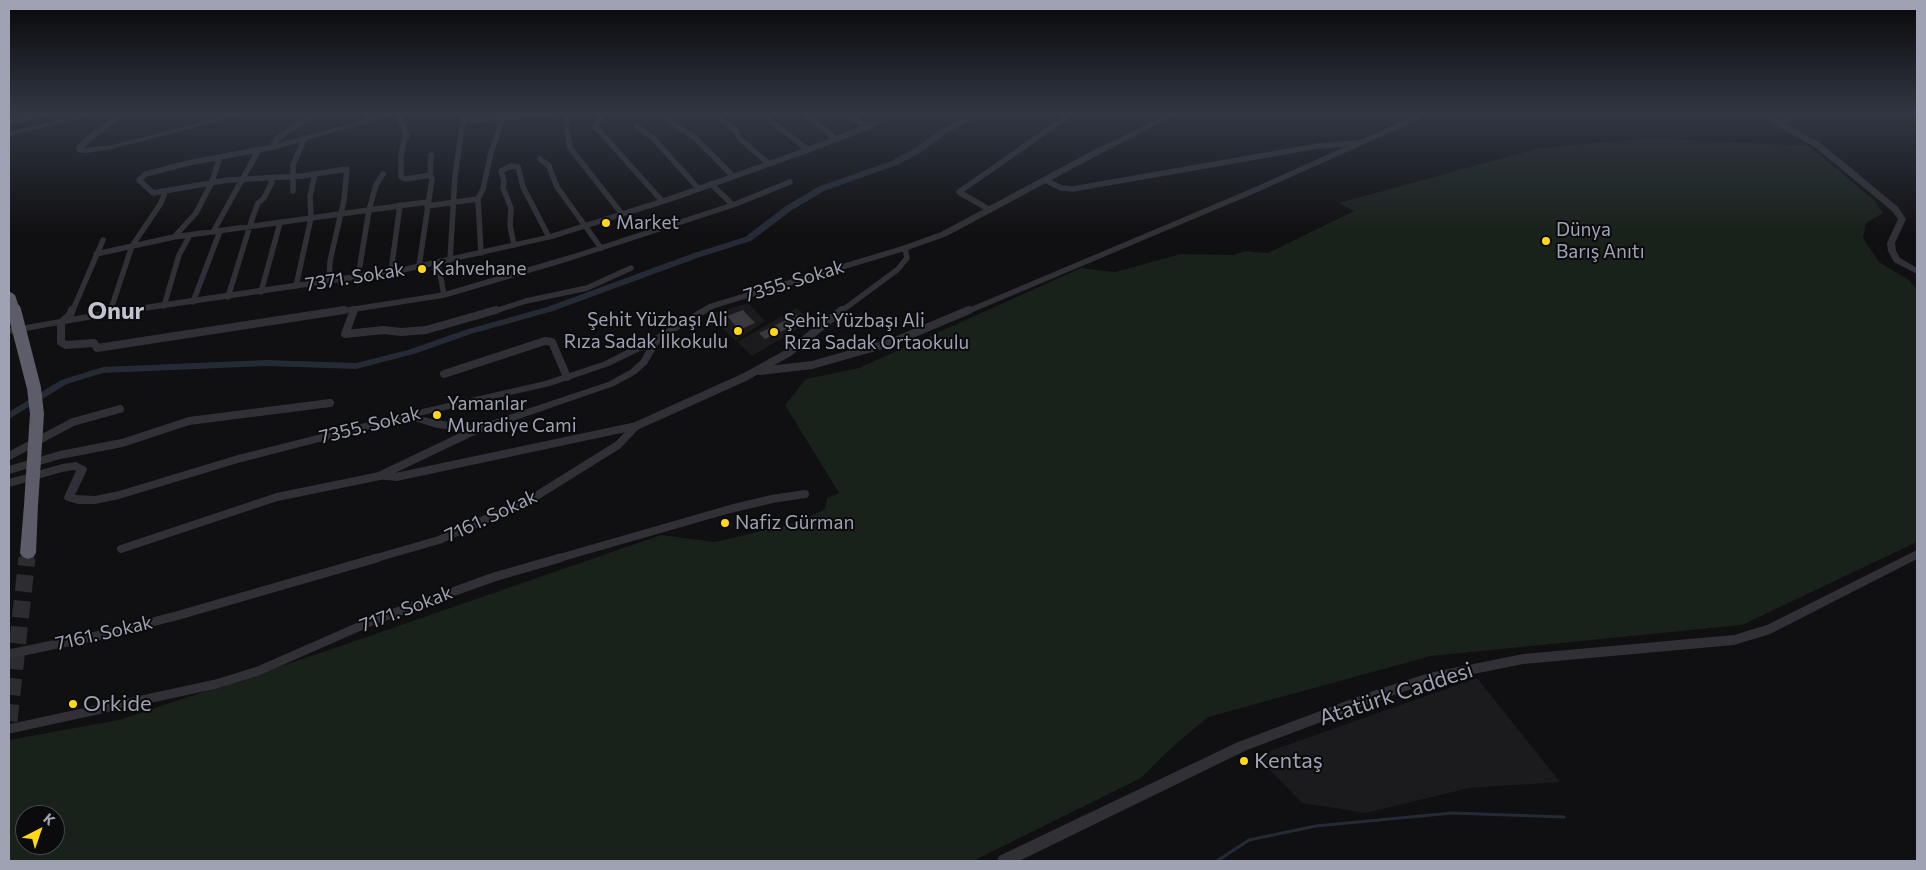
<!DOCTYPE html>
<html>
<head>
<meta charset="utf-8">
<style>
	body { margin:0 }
	#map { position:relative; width:1926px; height:870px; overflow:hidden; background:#100f11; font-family:Commissioner,sans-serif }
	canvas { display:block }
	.frame { position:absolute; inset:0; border:10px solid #9fa2b3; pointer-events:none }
	.north { position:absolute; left:15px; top:805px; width:50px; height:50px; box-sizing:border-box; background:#0b0a0c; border:1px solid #46474f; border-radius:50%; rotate:41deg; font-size:14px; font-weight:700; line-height:20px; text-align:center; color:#9fa2b3 }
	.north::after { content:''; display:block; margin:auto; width:18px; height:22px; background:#ffd819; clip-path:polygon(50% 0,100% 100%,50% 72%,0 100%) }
</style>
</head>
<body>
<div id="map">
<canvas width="1926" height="870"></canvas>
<div class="frame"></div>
<div class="north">K</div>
</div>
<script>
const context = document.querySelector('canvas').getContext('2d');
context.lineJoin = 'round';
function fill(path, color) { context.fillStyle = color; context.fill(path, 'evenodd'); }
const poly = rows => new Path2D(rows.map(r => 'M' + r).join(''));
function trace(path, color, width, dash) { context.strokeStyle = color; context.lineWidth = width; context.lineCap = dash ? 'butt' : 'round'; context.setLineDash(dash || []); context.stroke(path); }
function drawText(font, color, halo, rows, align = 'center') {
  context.font = font + ' Commissioner,sans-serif'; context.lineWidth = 4; context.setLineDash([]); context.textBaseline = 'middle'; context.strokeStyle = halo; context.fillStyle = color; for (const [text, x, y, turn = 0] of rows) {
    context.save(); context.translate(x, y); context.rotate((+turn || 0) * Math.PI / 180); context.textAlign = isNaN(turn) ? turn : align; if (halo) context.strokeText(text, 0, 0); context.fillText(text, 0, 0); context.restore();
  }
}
const built = poly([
	[748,303,765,321,736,341,708,315],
	[796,308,811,321,752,356,737,342],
	[1477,678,1560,782,1469,788,1366,813,1302,803,1256,756]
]);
const green = poly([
	[1651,138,1809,146,1874,200,1883,213,1866,223,1863,238,1879,262,1909,280,1917,290,1917,542,1742,625,1431,656,1208,717,1169,750,1141,778,973,861,9,861,9,740,119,720,326,651,661,535,715,542,799,522,825,509,827,498,839,493,785,405,806,379,859,368,1081,268,1115,272,1181,254,1234,255,1245,251,1268,253,1354,211,1339,203,1540,148],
	[25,815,55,815,55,845,25,845]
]);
const stream = poly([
	[1217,861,1249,840,1316,826,1452,813,1564,817]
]);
const canal = poly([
	[973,114,983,114,947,133,920,153,897,165,824,191,792,210,751,241,700,257,553,311,471,334,414,354,356,369,266,366,103,373,67,384,9,419,9,412,61,380,103,367,266,360,356,363,408,350,465,330,547,307,694,253,745,237,786,206,818,187,891,161,914,149,941,129,973,114]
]);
const building = poly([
	[743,310,755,323,739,330,727,316],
	[797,315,804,321,765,339,759,333]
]);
const motorwayTunnelFar1 = poly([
	[27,559,28,553]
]);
const motorwayTunnel = poly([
	[9,721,27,558]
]);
const minorFar2 = poly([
	[398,114,407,136,404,140,401,156,401,177,406,179,430,175,432,179,419,266],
	[568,114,566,122,570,148,622,214],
	[604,114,595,126,662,201],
	[663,114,673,124,694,137,733,176],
	[714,114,736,131,739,138,769,164],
	[762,114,808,150],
	[805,114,836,139],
	[846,114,867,127],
	[463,121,552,114],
	[9,122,48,114],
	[365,122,369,114],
	[1777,122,1788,119,1792,114],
	[637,127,653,138,699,189],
	[273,147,188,163,146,174,139,180,153,193,228,180,302,176,347,169,344,200,330,261,329,281],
	[540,159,549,166,557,187,601,248],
	[430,175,431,155],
	[1045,180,1061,188,1073,189,1318,146,1357,143],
	[293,191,293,165,305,138],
	[733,205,790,182],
	[427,206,478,199],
	[990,210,959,192,1071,114],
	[213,232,258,151],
	[174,237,196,213,212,182,220,157],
	[514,245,510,226,511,208,503,188,504,181,501,171,511,166,518,167,523,187,549,237],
	[481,253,478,199,483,189,491,153,503,117],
	[96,254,174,237,427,202],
	[450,260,455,176,463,121,462,114],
	[438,263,444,295],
	[391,271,400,205],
	[358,277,369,210,376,185,383,174],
	[296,286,311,218,310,196,315,174],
	[261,292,280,223],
	[228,297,253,216,258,203,264,198,272,182,271,178],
	[193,302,220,231],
	[164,306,179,255,190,235],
	[72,312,103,240],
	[110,312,132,246,161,203,165,192],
	[336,312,444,295,573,257,733,205,711,184],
	[353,312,354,309],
	[492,312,526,301,587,288,631,268],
	[840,312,897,270,907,258,905,248],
	[966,312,1253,191,1425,114]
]);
const minorFar1 = poly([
	[72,310,70,315,61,323,61,342,66,345,94,343,97,348,344,310],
	[354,310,345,334,384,330,401,332,426,330,496,310],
	[110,313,111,310],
	[760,371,812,365,893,342,969,310],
	[444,374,545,341,552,342,567,377],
	[9,456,73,422,120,409],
	[9,470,60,455,122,443,189,421,330,403],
	[121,549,277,497,380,476],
	[373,559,439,540,533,498,618,445,636,426,745,377,788,353,842,310],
	[556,559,730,509,772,499,805,494]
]);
const minor = poly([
	[9,654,101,635,176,616,377,558],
	[9,729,216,684,258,671,372,621,494,577,560,558]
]);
const tertiary = poly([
	[85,114,98,114,9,136,9,132,85,114],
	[117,114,125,114,89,143,84,148,112,145,234,114,246,114,112,149,87,153,77,152,76,147,83,139,117,114],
	[308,114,317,114,280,140,279,143,387,114,399,114,276,149,270,149,269,147,274,137,308,114],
	[884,114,893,114,870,129,811,152,673,201,552,239,402,273,110,316,9,334,9,328,110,310,402,267,547,235,667,197,805,148,864,125,884,114],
	[1169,114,1178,114,1096,156,947,236,908,250,715,308,661,340,647,364,636,374,614,386,481,432,395,473,636,422,641,426,640,429,397,481,376,479,375,476,376,473,464,431,437,428,408,419,238,463,119,499,95,504,78,504,65,500,64,497,76,471,74,470,62,472,9,487,9,479,62,464,76,462,86,467,87,470,75,495,95,496,119,491,238,455,409,412,545,381,603,362,655,336,709,304,902,246,941,232,1090,152,1169,114],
	[648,347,641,360,630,370,608,382,476,426,437,420,419,416,550,386,609,366,648,347],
	[1753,114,1764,114,1774,117,1822,144,1898,207,1906,219,1895,243,1896,251,1900,258,1917,268,1917,274,1894,262,1888,251,1887,243,1898,219,1892,211,1816,148,1768,121,1753,114],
	[1917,550,1917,559,1770,634,1734,645,1523,664,1429,683,1374,702,1247,750,1019,861,997,861,999,856,1238,742,1373,691,1429,673,1523,654,1734,635,1767,625,1917,550]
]);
const motorway = poly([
	[9,291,15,295,20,310,18,313,14,314,9,311,9,291],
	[31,499,36,501,38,505,36,553,33,557,28,559,23,557,20,553,24,505,26,501,31,499]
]);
const motorwayBridge = poly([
	[14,310,34,388,37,414,31,505]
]);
const markers = [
	[606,223,5,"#ffd819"],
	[1546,241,5,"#ffd819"],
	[422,269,5,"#ffd819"],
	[738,331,5,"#ffd819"],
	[774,332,5,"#ffd819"],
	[437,415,5,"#ffd819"],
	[725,523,5,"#ffd819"],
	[73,704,5,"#ffd819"],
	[1244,761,5,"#ffd819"]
];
const poiNames = [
	["Market",616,223],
	["Dünya",1556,230],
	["Barış Anıtı",1556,252],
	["Kahvehane",432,269],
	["Şehit Yüzbaşı Ali",728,320,"right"],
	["Rıza Sadak İlkokulu",728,342,"right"],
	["Şehit Yüzbaşı Ali",784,321],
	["Rıza Sadak Ortaokulu",784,343],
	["Yamanlar",447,404],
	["Muradiye Cami",447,426],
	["Nafiz Gürman",735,523]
];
const streetNames = [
	["7371. Sokak",355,277,-9],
	["7355. Sokak",794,281,-17],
	["7355. Sokak",370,425,-14],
	["7161. Sokak",491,516,-25],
	["7171. Sokak",406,609,-21],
	["7161. Sokak",104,633,-13]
];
const nearStreetnames = [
	["Atatürk Caddesi",1396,694,-18]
];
const nearPoinames = [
	["Orkide",83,704],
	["Kentaş",1254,761]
];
const districtNames = [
	["Onur",116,311]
];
fill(built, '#1b1b1e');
fill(green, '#19211b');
trace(stream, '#252b35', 3);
fill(canal, '#252b35');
fill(building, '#39393f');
trace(motorwayTunnelFar1, '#2d2c31', 14, [14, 7]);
trace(motorwayTunnel, '#2d2c31', 17, [17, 9]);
trace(minorFar2, '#303036', 5.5);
trace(minorFar1, '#303036', 8);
trace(minor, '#303036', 9);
fill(tertiary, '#303036');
fill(motorway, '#5c5d68');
trace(motorwayBridge, '#5c5d68', 14);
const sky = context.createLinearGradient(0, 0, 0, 236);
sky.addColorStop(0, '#090809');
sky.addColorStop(0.48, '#313743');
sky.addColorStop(1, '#31374300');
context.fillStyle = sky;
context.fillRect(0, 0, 1926, 236);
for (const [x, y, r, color] of markers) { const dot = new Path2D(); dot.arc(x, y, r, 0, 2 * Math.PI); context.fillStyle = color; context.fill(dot); trace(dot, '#0b0a0c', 2); }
drawText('19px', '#9fa2b3', '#0b0a0c', poiNames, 'left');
drawText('19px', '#9fa2b3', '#0b0a0c', streetNames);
drawText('22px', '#9fa2b3', '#0b0a0c', nearStreetnames);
drawText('22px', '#9fa2b3', '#0b0a0c', nearPoinames, 'left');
drawText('bold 24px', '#c0c2cf', '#0b0a0c', districtNames);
</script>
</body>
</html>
